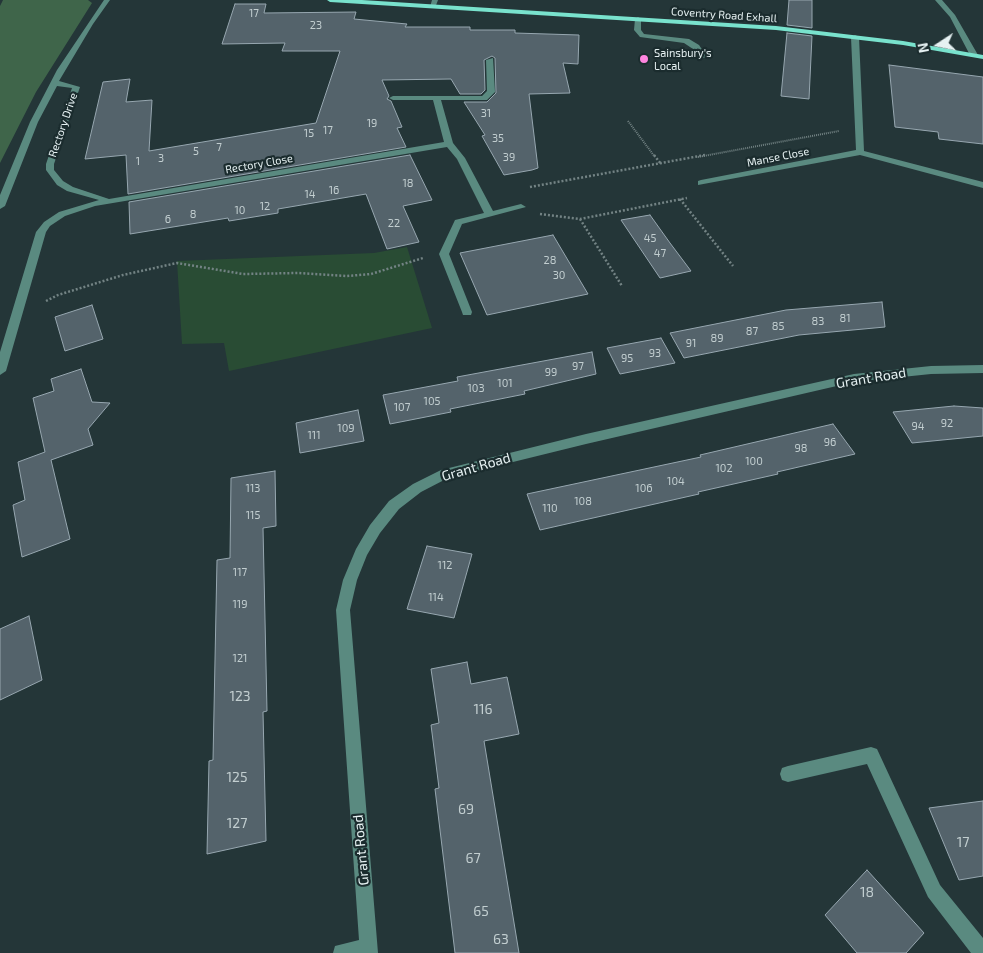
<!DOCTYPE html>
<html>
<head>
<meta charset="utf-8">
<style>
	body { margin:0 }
	#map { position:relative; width:983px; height:953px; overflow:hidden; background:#243638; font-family:"Exo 2",sans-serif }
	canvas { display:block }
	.north { position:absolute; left:913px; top:20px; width:50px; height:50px; -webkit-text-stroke:4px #1b2c2e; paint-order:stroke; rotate:259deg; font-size:14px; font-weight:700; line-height:20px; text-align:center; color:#e6f1f2 }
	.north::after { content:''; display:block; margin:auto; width:18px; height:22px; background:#e6f1f2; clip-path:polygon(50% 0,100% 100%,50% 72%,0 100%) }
</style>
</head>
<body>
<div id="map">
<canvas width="983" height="953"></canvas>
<div class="north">N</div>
</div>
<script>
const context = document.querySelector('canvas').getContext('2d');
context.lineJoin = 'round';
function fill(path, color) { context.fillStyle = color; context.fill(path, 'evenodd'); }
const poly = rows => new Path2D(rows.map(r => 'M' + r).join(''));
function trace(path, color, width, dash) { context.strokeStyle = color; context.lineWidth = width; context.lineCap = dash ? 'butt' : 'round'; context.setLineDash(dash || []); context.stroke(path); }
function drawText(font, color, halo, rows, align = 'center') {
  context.font = font + ' "Exo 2",sans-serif'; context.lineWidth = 4.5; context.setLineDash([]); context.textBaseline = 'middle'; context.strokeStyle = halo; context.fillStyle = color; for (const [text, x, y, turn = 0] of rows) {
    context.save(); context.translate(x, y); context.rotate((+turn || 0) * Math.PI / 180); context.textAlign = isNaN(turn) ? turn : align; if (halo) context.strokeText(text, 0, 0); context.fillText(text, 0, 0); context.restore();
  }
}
const green = poly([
	[407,247,432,328,229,371,224,343,182,344,177,261,374,253]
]);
const forest = poly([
	[3,0,88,0,92,3,36,92,0,163,0,6]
]);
const building = poly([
	[789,0,812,0,812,28,787,25,789,0],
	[235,4,266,4,264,13,356,12,354,19,407,24,405,27,470,27,470,30,515,30,515,33,579,35,578,64,563,63,570,93,529,94,538,168,532,170,504,175,482,136,485,135,464,102,487,102,496,93,495,58,492,56,484,60,485,90,481,94,460,94,451,79,382,80,389,96,387,99,391,101,402,127,397,128,406,147,128,194,126,155,85,159,103,82,130,79,126,102,152,100,149,151,316,123,340,51,282,51,285,43,222,44,235,4],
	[787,33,812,36,809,99,781,96,787,33],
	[889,65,983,77,983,144,939,139,938,132,895,127,889,65],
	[410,155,432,200,403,206,419,242,387,249,366,194,278,209,278,213,229,221,228,218,130,234,129,202,410,155],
	[650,215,670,243,691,271,660,278,621,220,650,215],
	[553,235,588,294,487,315,460,253,553,235],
	[882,302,885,327,799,335,684,358,670,333,786,310,882,302],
	[92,305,103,339,65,351,55,317,92,305],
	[661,338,675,363,620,374,607,348,661,338],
	[592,352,596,374,524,391,525,394,450,409,451,412,390,424,383,395,458,381,457,377,592,352],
	[81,369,92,402,110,403,88,429,93,445,51,460,70,539,22,557,13,505,25,500,18,462,45,452,33,398,54,391,51,379,81,369],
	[954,406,983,408,983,436,912,443,893,412,954,406],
	[358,410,364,441,300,453,296,423,358,410],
	[833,424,855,454,777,472,778,474,698,492,699,494,540,530,527,494,701,457,700,455,833,424],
	[275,471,276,526,263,528,267,711,263,712,266,841,207,854,209,761,213,760,217,560,230,558,231,478,275,471],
	[427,546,472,554,454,618,407,609,427,546],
	[29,616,42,680,0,700,0,629,29,616],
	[467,662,471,684,507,677,519,734,484,741,519,953,455,953,435,789,439,788,431,725,439,723,431,669,467,662],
	[983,801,983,876,959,880,929,808,983,801],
	[867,870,924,933,906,953,857,953,825,915,867,870]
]);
const pathFar1 = poly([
	[628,121,655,157],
	[698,157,839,131]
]);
const path = poly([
	[654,155,661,164],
	[530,187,705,155],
	[680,199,733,266],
	[540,214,580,219,687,198],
	[580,219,622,286],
	[46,301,58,295,123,275,177,263,243,274,298,273,347,276,371,274,423,258]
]);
const minor = poly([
	[104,0,110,0,93,24,59,81,80,87,54,164,54,170,63,181,73,187,109,199,444,142,433,100,393,100,389,98,393,96,482,96,487,91,486,60,493,58,495,92,487,100,441,100,453,143,465,158,493,211,521,204,526,207,462,224,449,254,472,312,471,315,463,315,462,312,439,254,455,220,484,213,457,159,447,147,95,206,65,216,50,226,46,232,6,371,0,375,0,352,36,232,44,222,59,212,99,200,67,191,57,185,46,170,46,164,72,88,57,86,38,122,5,206,0,209,0,195,30,122,57,70,104,0],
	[432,0,438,0,435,8,430,7,432,0],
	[935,0,942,0,955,15,978,55,977,57,971,57,950,17,935,0],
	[638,17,641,19,641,30,644,34,689,39,699,45,707,57,700,59,693,49,684,43,640,37,634,30,635,19,638,17],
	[855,35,859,37,864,151,983,182,983,188,860,155,698,185,698,181,701,180,856,150,851,37,855,35],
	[983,365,983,373,931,374,854,382,586,444,448,478,421,492,399,509,380,533,367,555,357,580,350,610,378,953,333,953,335,946,359,940,336,610,343,580,356,549,370,525,389,501,413,484,441,470,586,434,854,374,931,366,983,365],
	[871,747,877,749,940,885,983,938,983,953,971,953,928,897,867,764,788,782,782,780,780,774,782,768,788,766,871,747]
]);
const major = poly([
	[327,0,362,0,776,26,903,41,983,55,983,59,903,45,776,30,330,2,327,0]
]);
const markers = [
	[644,59,5,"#fe85df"]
];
const numberNames = [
	["17",254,13],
	["23",316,25],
	["31",486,113],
	["19",372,123],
	["17",328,130],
	["15",309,133],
	["35",498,138],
	["7",219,147],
	["5",196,151],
	["39",509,157],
	["3",161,158],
	["1",138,161],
	["18",408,183],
	["16",334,190],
	["14",310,194],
	["12",265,206],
	["10",240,210],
	["8",193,214],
	["6",168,219],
	["22",394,223],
	["45",650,238],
	["47",660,253],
	["28",550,260],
	["30",559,275],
	["81",845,318],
	["83",818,321],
	["85",778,326],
	["87",752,331],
	["89",717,338],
	["91",691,343],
	["93",655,353],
	["95",627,358],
	["97",578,366],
	["99",551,372],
	["101",505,383],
	["103",476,388],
	["105",432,401],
	["107",402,407],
	["92",947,423],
	["94",918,426],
	["109",346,428],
	["111",314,435],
	["96",830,442],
	["98",801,448],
	["100",754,461],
	["102",724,468],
	["104",676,481],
	["113",253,488],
	["106",644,488],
	["108",583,501],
	["110",550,508],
	["115",253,515],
	["112",445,565],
	["117",240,572],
	["114",436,597],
	["119",240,604],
	["121",240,658]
];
const farStreetnames = [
	["Coventry Road Exhall",724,15,4],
	["Rectory Drive",63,125,-71],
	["Manse Close",778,157,-11],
	["Rectory Close",259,164,-10]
];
const farPoinames = [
	["Sainsbury's",654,53],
	["Local",654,66]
];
const streetNames = [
	["Grant Road",871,378,-9],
	["Grant Road",476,467,-16],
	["Grant Road",361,850,-95]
];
const nearNumbernames = [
	["123",240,696],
	["116",483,709],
	["125",237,777],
	["69",466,809],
	["127",237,823],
	["17",963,842],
	["67",473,858],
	["18",867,892],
	["65",481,911],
	["63",501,939]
];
fill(green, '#294c34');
fill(forest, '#3f654a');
fill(building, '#54636b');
trace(building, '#97a7b0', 1);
trace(pathFar1, '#738384', 2, [1, 1]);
trace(path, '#738384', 2.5, [2, 2]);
fill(minor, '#5a8a80');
fill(major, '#79e2cd');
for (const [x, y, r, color] of markers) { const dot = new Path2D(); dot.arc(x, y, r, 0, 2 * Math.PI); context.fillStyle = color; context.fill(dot); trace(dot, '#1b2c2e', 2); }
drawText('11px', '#c2ced0', null, numberNames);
drawText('11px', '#e6f1f2', '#1b2c2e', farStreetnames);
drawText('11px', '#e6f1f2', '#1b2c2e', farPoinames, 'left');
drawText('14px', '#e6f1f2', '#1b2c2e', streetNames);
drawText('14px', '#c2ced0', null, nearNumbernames);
</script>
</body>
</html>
